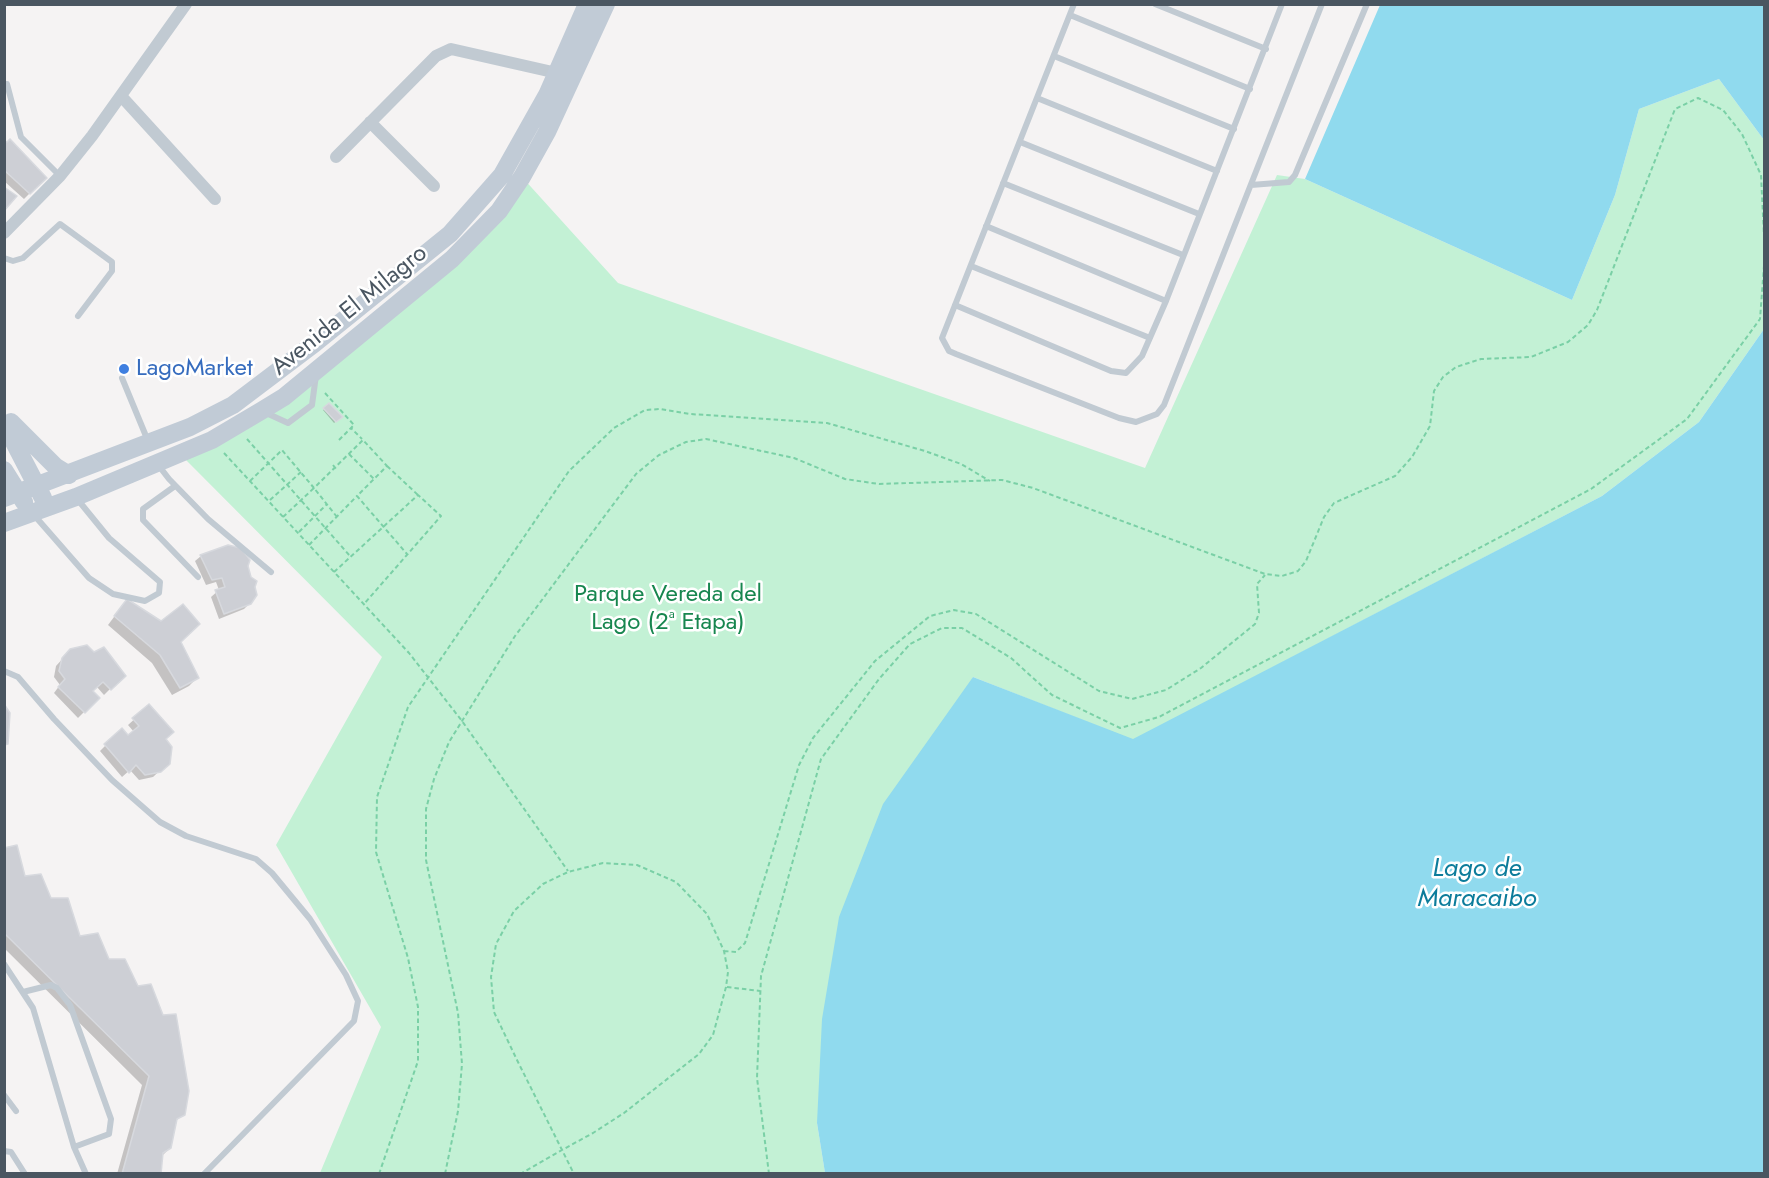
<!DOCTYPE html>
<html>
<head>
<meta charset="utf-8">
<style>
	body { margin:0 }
	#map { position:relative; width:1769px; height:1178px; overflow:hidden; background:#f5f3f3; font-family:Jost,sans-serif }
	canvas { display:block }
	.frame { position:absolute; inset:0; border:6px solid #4a5661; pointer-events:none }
</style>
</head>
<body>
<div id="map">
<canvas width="1769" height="1178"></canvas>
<div class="frame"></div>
</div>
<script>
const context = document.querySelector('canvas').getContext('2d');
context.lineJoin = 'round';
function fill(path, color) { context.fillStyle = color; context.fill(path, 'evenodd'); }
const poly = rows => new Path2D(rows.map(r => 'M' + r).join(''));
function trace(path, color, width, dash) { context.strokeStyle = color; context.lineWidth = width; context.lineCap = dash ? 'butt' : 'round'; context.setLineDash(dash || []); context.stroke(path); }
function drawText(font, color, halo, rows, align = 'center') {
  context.font = font + ' Jost,sans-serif'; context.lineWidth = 5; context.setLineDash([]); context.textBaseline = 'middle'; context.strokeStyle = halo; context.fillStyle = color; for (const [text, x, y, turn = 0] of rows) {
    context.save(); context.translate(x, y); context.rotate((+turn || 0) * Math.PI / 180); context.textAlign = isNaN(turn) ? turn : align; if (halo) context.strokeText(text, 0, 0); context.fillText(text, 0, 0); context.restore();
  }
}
const green = poly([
	[1719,79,1764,140,1764,329,1699,422,1602,496,1133,740,973,677,817,1123,825,1173,320,1173,381,1027,276,845,382,657,186,460,390,309,522,177,618,283,1145,468,1277,175,1305,179,1572,300,1615,195,1639,109]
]);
const water = poly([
	[1380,5,1764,5,1764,140,1719,79,1639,109,1615,195,1572,300,1305,179],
	[1764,329,1764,1173,825,1173,817,1123,822,1019,839,917,883,804,973,677,1133,739,1602,496,1699,422]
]);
const shadow = poly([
	[4,142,45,178,24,199,4,181],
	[329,405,341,417,334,423,323,410],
	[201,556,246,566,250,603,244,609,219,619,211,597,219,590,216,582,206,585,195,561],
	[120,609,180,642,197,678,189,686,172,695,152,663,108,625],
	[65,656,124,675,104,695,97,687,91,691,98,698,78,718,54,693,60,685,54,677,56,666],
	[149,706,165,739,168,763,153,777,139,780,130,770,122,777,100,751,121,730,128,737,134,732,128,725],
	[4,850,24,877,50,900,79,937,183,1114,175,1122,170,1148,162,1156,160,1174,117,1174,142,1085,4,948]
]);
const building = poly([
	[10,139,47,178,30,194,4,170,4,140,7,142,10,139],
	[4,187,17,196,4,211,4,187],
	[329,403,343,417,336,422,323,408,329,403],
	[228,545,241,548,250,560,248,566,251,577,257,581,255,587,257,595,251,604,224,614,215,590,225,587,222,578,212,580,200,555,228,545],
	[127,599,161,621,183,604,200,624,181,642,199,678,180,688,160,655,114,616,127,599],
	[87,645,94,652,104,647,126,676,111,690,103,682,93,691,100,698,85,713,58,687,65,679,59,671,62,658,70,649,87,645],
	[4,704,10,713,8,744,4,745,4,704],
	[149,704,174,732,166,739,172,747,170,764,161,772,145,775,136,765,129,773,104,744,122,728,128,735,139,726,132,718,149,704],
	[17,845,25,876,41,874,51,898,68,898,80,936,98,933,109,959,125,959,138,986,151,984,163,1015,176,1014,189,1091,185,1115,177,1119,171,1148,163,1153,161,1174,122,1174,149,1076,4,933,4,848,17,845]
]);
const path = poly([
	[325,393,354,425,351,428,362,439],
	[247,439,350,556],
	[339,440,351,428],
	[224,453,409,653,462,721,568,871],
	[349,454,374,479],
	[333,465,337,470],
	[387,466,418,495],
	[250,481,282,450,314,488,363,440,387,466,357,496,407,554],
	[270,500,301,472],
	[283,517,314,488,337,517],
	[299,532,327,504],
	[309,545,357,496],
	[334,572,418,495,441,516,364,604],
	[724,951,736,952,745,943,799,765,813,738,875,661,930,616,954,610,976,614,1099,691,1132,699,1166,690,1201,668,1255,624,1259,613,1257,584,1265,575],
	[727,987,760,991],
	[379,1174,418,1061,418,1007,408,958,376,852,377,797,408,707,569,471,614,428,645,410,660,409,690,414,827,423,925,451,961,464,990,481],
	[445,1174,458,1111,462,1064,458,1013,426,860,426,809,434,779,449,742,515,636,636,474,659,455,686,442,706,439,794,458,845,479,879,484,1002,480,1033,488,1265,574,1282,576,1298,571,1306,561,1324,517,1334,503,1395,476,1412,457,1430,426,1434,391,1443,377,1456,367,1481,359,1531,357,1568,342,1588,325,1597,310,1675,109,1698,98,1723,110,1742,134,1761,175,1764,236],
	[520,1174,562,1150,593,1133,624,1113,699,1054,713,1035,726,987,728,972,724,951,707,914,676,882,637,865,603,863,568,872,543,884,514,911,496,944,491,977,494,1012,517,1060,574,1174],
	[769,1174,757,1078,761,976,821,759,879,679,910,644,942,628,962,628,1011,658,1052,695,1120,728,1159,717,1591,489,1687,419,1760,319,1764,266]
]);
const service = poly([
	[1074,4,942,338,949,351,956,354,1119,418,1136,422,1157,414,1164,405,1322,4],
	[1155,4,1266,49],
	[1070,15,1250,89],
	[1054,56,1234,129],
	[7,84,21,137,60,176],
	[1037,98,1217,171],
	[1020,142,1199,214],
	[1003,183,1183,255],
	[1251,185,1289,182,1295,175,1367,4],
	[986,226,1166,301],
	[4,258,13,261,23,258,60,224,112,262,112,271,78,316],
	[971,266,1150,338],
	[955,305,1111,371,1126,373,1142,356,1166,301,1282,4],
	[122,378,148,441],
	[264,412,288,423,312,405,316,375],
	[159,466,169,479,208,519,271,572],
	[175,486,143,509,143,520,198,577],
	[34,515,89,578,113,594,145,601,159,593,160,582,109,538,78,500],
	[4,671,18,677,54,719,112,780,160,822,186,836,256,859,272,873,310,919,346,975,358,1001,354,1021,204,1174],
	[4,964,33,1008,74,1147,86,1174],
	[23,992,51,985,57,988,70,1005,111,1119,109,1134,74,1147],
	[4,1095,16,1111],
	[4,1151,11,1152,25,1174]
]);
const minor = poly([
	[122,97,215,199],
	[370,122,434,186],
	[336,157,436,56,451,49,557,73],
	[4,233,60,176,92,136,186,4]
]);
const secondary = poly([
	[11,422,56,467,69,475],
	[4,423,43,498],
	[4,470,24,502],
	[4,498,190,427,233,405,315,343,450,234,502,175,547,95,587,4],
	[4,523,76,497,212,440,261,411,284,397,452,259,499,211,522,177,547,132,606,4]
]);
const markers = [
	[124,369,6,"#3f7fe0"]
];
const streetNames = [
	["Avenida El Milagro",350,311,-39]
];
const shopNames = [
	["LagoMarket",136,369]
];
const parkNames = [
	["Parque Vereda del",668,595],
	["Lago (2ª Etapa)",668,623]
];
const waterNames = [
	["Lago de",1477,870],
	["Maracaibo",1477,900]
];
fill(green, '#c3f1d5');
fill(water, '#90daee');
fill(shadow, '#0003');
fill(building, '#cdcfd5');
trace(building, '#d7d9de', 1.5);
trace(path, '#7ad0a6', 2, [4.5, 3]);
trace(service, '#c1cad2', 6);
trace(minor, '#c1cad2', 12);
trace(secondary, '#c1cbd6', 18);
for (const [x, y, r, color] of markers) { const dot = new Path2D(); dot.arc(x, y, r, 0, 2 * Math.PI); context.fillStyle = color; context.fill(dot); trace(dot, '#fff', 2); }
drawText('24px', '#4a5661', '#fff', streetNames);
drawText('24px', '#366cbe', '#fff', shopNames, 'left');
drawText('24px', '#17864f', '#fff', parkNames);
drawText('italic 26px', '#0c7c9b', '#fff', waterNames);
</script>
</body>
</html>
